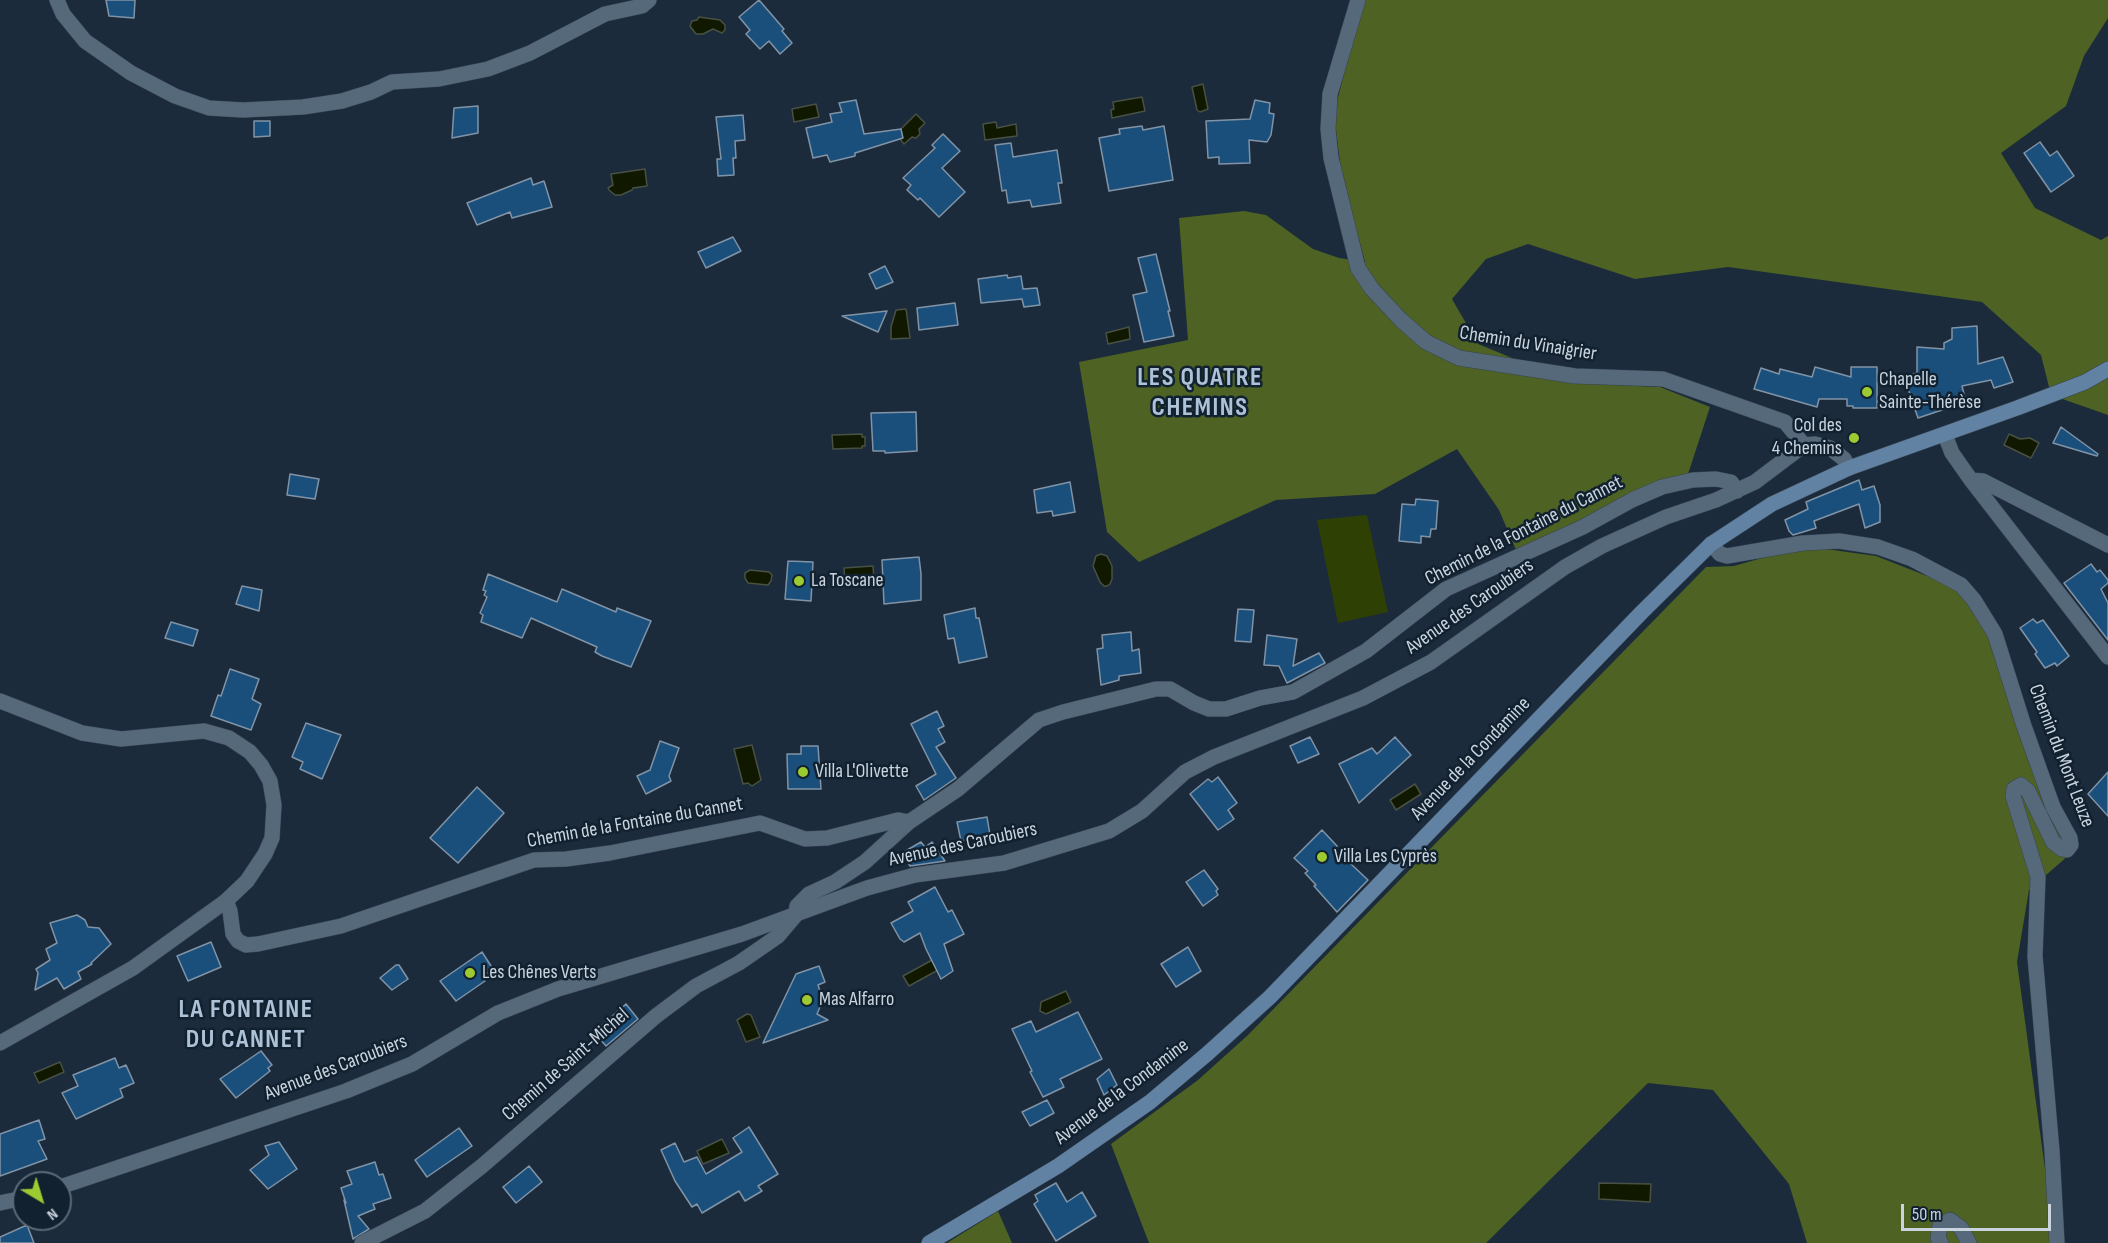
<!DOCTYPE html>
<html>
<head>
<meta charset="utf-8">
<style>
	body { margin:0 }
	#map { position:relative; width:2108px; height:1243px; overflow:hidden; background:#1b2b3b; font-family:"Sofia Sans Condensed",sans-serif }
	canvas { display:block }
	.north { position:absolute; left:12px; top:1171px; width:60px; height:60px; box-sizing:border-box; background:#112130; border:2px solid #5b6976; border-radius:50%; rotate:142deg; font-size:16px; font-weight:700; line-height:24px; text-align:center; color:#cad4de }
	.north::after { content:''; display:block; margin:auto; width:21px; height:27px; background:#9cca31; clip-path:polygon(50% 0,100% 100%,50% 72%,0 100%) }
	.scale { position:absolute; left:1901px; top:1204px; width:150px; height:27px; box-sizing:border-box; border:3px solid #cad4de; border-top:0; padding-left:8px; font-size:18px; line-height:21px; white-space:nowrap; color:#cad4de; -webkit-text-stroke:4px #112130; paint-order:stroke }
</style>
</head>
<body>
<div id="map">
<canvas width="2108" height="1243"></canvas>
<div class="north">N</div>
<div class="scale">50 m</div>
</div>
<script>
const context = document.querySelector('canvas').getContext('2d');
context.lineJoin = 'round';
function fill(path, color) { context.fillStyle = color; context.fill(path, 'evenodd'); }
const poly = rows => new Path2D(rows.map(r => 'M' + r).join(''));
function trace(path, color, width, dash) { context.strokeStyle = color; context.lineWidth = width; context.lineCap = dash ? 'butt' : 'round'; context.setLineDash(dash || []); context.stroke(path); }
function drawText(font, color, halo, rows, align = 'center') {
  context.font = font + ' "Sofia Sans Condensed",sans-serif'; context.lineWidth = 5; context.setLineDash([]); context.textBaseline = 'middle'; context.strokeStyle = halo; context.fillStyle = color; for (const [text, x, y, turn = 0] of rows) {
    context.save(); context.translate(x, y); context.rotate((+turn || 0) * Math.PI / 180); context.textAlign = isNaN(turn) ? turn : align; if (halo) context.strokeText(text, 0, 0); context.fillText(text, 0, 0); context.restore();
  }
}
const green = poly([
	[1367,515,1388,612,1338,623,1317,520]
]);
const forest = poly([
	[1364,0,2108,0,2108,18,2084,56,2066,106,2001,153,2035,208,2101,240,2108,236,2108,415,2051,395,2041,355,1982,302,1728,267,1635,279,1528,244,1486,259,1452,299,1478,344,1573,383,1660,387,1710,407,1688,474,1519,557,1499,510,1457,449,1375,494,1276,500,1139,562,1107,532,1079,362,1188,340,1179,218,1244,211,1266,215,1313,249,1339,258,1365,262,1342,178,1334,114,1358,16],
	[1804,546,1876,556,1950,585,1971,602,1986,631,2069,855,2029,890,2017,962,2055,1243,1807,1243,1789,1184,1713,1090,1648,1083,1486,1243,1149,1243,1111,1144,1198,1080,1248,1035,1706,567,1734,566],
	[998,1211,1012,1243,947,1243]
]);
const water = poly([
	[699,17,720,20,725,25,725,30,722,33,713,29,703,34,696,34,690,26,692,21,697,20,699,17],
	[1203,84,1208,109,1200,112,1197,110,1192,87,1203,84],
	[1142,97,1145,111,1112,118,1111,110,1114,109,1113,102,1142,97],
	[816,104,819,117,794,122,792,109,816,104],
	[916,114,925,123,919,129,920,134,916,138,912,137,904,144,896,134,916,114],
	[996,122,997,128,1016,124,1017,136,985,140,983,124,996,122],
	[645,169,647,186,633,188,632,190,621,195,615,195,609,190,608,188,613,185,611,174,645,169],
	[906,309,910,338,891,339,891,327,896,310,906,309],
	[1129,327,1130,339,1108,344,1106,333,1129,327],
	[862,434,862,437,865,437,865,446,862,446,862,448,833,449,832,435,862,434],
	[2009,434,2020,439,2030,438,2039,443,2031,458,2004,445,2009,434],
	[1101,554,1107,556,1112,566,1112,579,1110,584,1107,586,1104,586,1100,582,1093,566,1096,556,1101,554],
	[873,566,874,581,870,585,866,585,863,581,845,583,844,568,873,566],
	[750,570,769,572,772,575,771,581,768,585,748,583,745,578,745,573,750,570],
	[752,745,761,780,752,786,748,783,743,784,734,749,752,745],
	[1415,784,1421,794,1396,810,1390,800,1415,784],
	[934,959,940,969,909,986,903,976,934,959],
	[1066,991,1071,1002,1046,1014,1040,1011,1041,1002,1066,991],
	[747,1014,751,1015,760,1037,746,1042,737,1020,747,1014],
	[60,1062,64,1072,39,1083,34,1073,60,1062],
	[722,1139,729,1153,703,1164,697,1151,722,1139],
	[1599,1183,1651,1184,1650,1202,1599,1199,1599,1183]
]);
const building = poly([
	[106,0,135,0,134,18,109,16,106,0],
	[759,0,784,29,782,31,792,43,780,54,769,41,760,49,746,34,750,30,739,17,759,0],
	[856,100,864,134,901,129,903,138,855,153,855,156,830,162,827,155,813,158,806,128,832,122,830,114,842,112,839,103,856,100],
	[1255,100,1270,103,1269,113,1274,114,1271,135,1267,142,1249,140,1250,163,1219,164,1219,157,1208,158,1206,121,1250,119,1255,100],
	[478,106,478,133,452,138,454,108,478,106],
	[743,115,745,140,735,141,736,158,733,158,734,175,718,176,717,159,721,159,716,117,743,115],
	[254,121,270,121,270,136,254,137,254,121],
	[1142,126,1143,130,1164,126,1173,180,1109,191,1099,138,1120,134,1119,129,1142,126],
	[943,134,960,151,942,168,965,192,939,217,920,198,918,200,907,190,911,185,903,178,935,148,932,145,943,134],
	[2040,142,2050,156,2057,151,2074,176,2051,192,2024,153,2040,142],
	[1011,143,1013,157,1057,150,1062,183,1058,183,1061,203,1032,207,1030,200,1008,203,1006,190,1002,191,995,145,1011,143],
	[531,178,533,185,544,181,552,207,512,218,510,212,477,225,467,203,531,178],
	[733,237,741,251,706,268,698,252,733,237],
	[1156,254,1170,311,1168,311,1174,336,1144,342,1133,295,1147,292,1138,258,1156,254],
	[885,266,893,282,876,289,869,274,885,266],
	[1007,275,1008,278,1021,276,1023,289,1037,288,1040,305,1024,307,1022,299,981,303,978,279,1007,275],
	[955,303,958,325,919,330,917,308,955,303],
	[887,311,878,332,842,316,887,311],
	[1977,326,1978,364,2003,357,2013,382,1994,388,1991,380,1962,386,1966,402,1918,418,1904,377,1917,373,1917,347,1944,349,1944,343,1952,339,1952,328,1977,326],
	[1815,367,1851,377,1851,367,1877,367,1877,408,1853,408,1853,406,1847,406,1847,399,1819,399,1817,407,1754,389,1761,368,1779,374,1780,369,1812,377,1815,367],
	[916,412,917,451,885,453,885,451,873,451,871,413,916,412],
	[2061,427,2098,454,2097,456,2053,443,2061,427],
	[290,474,319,479,315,499,287,495,290,474],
	[1859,480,1862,490,1874,486,1880,505,1880,522,1865,528,1859,504,1814,521,1816,528,1793,535,1789,531,1785,520,1808,509,1806,502,1859,480],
	[1070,482,1075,512,1053,516,1052,511,1037,513,1034,490,1070,482],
	[1416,499,1438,501,1436,529,1431,529,1430,537,1421,536,1421,543,1399,541,1402,504,1415,505,1416,499],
	[919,557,921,574,921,600,884,604,882,560,919,557],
	[788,561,813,562,811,601,785,599,788,561],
	[2091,564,2097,572,2100,570,2108,580,2108,583,2101,589,2108,603,2108,640,2064,583,2091,564],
	[488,574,557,602,562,589,616,612,617,608,651,621,631,667,602,656,595,652,597,647,531,618,522,638,481,622,483,615,480,613,487,597,484,595,486,591,483,590,488,574],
	[242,586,262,590,259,611,236,604,242,586],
	[975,608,976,618,979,618,987,657,959,663,954,638,948,639,944,615,975,608],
	[1238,609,1254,610,1251,642,1235,641,1238,609],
	[2033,619,2037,623,2043,620,2069,656,2057,666,2055,663,2045,668,2035,654,2037,652,2020,628,2033,619],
	[171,622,198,630,193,646,165,638,171,622],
	[1131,632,1132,651,1139,649,1141,673,1119,676,1119,680,1101,685,1097,649,1103,648,1102,635,1131,632],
	[1267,635,1297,639,1293,666,1319,653,1325,663,1287,683,1279,666,1264,665,1267,635],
	[230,669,259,679,252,699,261,704,251,730,211,716,218,695,221,696,230,669],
	[937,711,944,726,938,729,945,742,936,747,956,778,924,800,916,786,936,774,911,724,937,711],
	[306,723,341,735,322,779,300,769,303,762,292,757,306,723],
	[1310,737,1319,754,1298,763,1290,746,1310,737],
	[1395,737,1411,755,1359,803,1339,764,1372,748,1377,754,1395,737],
	[660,741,679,748,669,776,671,781,646,794,637,776,650,770,660,741],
	[801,746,818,746,821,789,788,789,787,754,801,754,801,746],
	[2108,772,2108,816,2088,794,2108,772],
	[1218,777,1237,803,1228,810,1234,819,1218,830,1190,794,1208,779,1212,782,1218,777],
	[477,787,504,813,458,863,430,838,477,787],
	[987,817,990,835,961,841,957,822,987,817],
	[1322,830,1337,846,1335,849,1368,880,1337,912,1314,886,1316,885,1305,873,1308,871,1294,858,1322,830],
	[921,842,925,847,932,842,945,861,910,866,902,853,921,842],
	[1204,870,1218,889,1216,891,1218,895,1203,906,1186,882,1204,870],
	[935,887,948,912,952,910,964,934,944,944,953,971,941,979,926,949,920,933,904,942,900,939,891,923,913,911,908,902,935,887],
	[77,915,85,920,88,927,99,928,111,944,91,963,92,964,78,972,81,979,64,989,57,978,35,990,38,973,36,969,50,960,46,949,57,943,50,923,77,915],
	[211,942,221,967,188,981,177,956,211,942],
	[1188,947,1201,971,1176,987,1161,964,1188,947],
	[482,952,493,969,482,977,485,981,456,1001,440,981,482,952],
	[396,965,399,965,408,979,392,990,380,978,396,965],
	[819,966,825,982,818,985,823,1000,817,1014,828,1020,763,1043,796,974,819,966],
	[626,1004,638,1019,606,1046,594,1032,626,1004],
	[1078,1012,1102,1059,1060,1079,1064,1087,1043,1097,1030,1072,1032,1071,1012,1029,1031,1021,1036,1032,1078,1012],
	[261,1051,272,1065,268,1068,270,1071,236,1098,220,1079,261,1051],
	[115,1058,119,1068,126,1065,134,1083,120,1089,123,1097,76,1119,62,1093,78,1086,73,1075,115,1058],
	[1109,1069,1117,1085,1104,1095,1097,1079,1109,1069],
	[1047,1100,1054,1113,1030,1126,1022,1112,1047,1100],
	[39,1120,45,1139,38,1141,47,1159,0,1176,0,1134,39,1120],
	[749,1127,778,1174,758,1186,762,1191,745,1201,739,1191,702,1213,697,1204,692,1207,675,1181,661,1150,675,1143,684,1162,697,1157,706,1174,742,1152,733,1138,749,1127],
	[459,1128,472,1146,427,1177,415,1160,459,1128],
	[279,1142,297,1169,268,1189,250,1170,269,1155,265,1146,279,1142],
	[375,1162,379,1175,383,1174,391,1198,373,1204,375,1209,358,1216,369,1229,353,1239,344,1200,346,1203,341,1188,352,1184,347,1171,375,1162],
	[529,1166,542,1182,516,1203,503,1187,529,1166],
	[1056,1183,1067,1202,1082,1192,1096,1216,1056,1241,1034,1204,1038,1201,1035,1195,1056,1183],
	[27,1225,34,1243,0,1243,0,1237,27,1225]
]);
const minor = poly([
	[57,0,63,14,85,41,131,73,175,96,209,108,243,110,303,107,342,101,371,92,392,82,439,79,488,69,530,53,605,14,642,6,649,0],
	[1358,0,1330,94,1328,129,1331,158,1358,268,1372,289,1401,320,1426,342,1459,358,1575,376,1663,379,1785,422,1804,445],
	[1945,435,1952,453,1971,480,2108,657],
	[1971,480,1983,481,2108,545],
	[1711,544,1720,554,1727,556,1803,543,1839,541,1878,547,1912,559,1961,585,1974,600,1995,634,2024,726,2053,807,2070,838,2071,845,2067,850,2062,849,2053,842,2028,791,2021,785,2014,789,2013,796,2038,877,2035,956,2052,1151,2057,1243],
	[226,901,230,911,233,934,238,941,246,945,258,944,341,926,534,860,566,859,610,853,760,823,805,839,827,838,898,820,909,822,958,789,1039,720,1063,712,1156,689,1170,689,1194,703,1209,709,1226,709,1260,698,1293,692,1366,651,1446,589,1583,527,1632,500,1662,487,1693,480,1716,479,1731,482,1737,491],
	[362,1243,425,1211,482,1166,656,1016,696,986,739,963,778,936,795,916,797,906,809,894,835,882,865,862,909,822],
	[1941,1243,1938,1238,1940,1226,1950,1220,1961,1228,1969,1243]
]);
const tertiary = poly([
	[0,701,82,733,121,739,204,731,229,738,250,752,261,765,270,781,274,805,272,838,265,854,247,881,226,901,133,968,0,1043],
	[60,1187,346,1091,412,1064,498,1013,558,989,742,934,867,888,915,875,1004,863,1109,831,1142,811,1185,772,1214,757,1363,698,1431,662,1565,567,1602,546,1666,517,1716,500,1755,482,1804,445,1815,444,1830,448,1844,459,1849,468],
	[0,1203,24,1198]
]);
const secondary = poly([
	[929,1243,1058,1166,1150,1102,1207,1054,1270,997,1642,612,1711,544,1772,504,1849,468,2017,408,2085,382,2108,369]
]);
const markers = [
	[1867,392,6,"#9cca31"],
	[1854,438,6,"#9cca31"],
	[799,581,6,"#9cca31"],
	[803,772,6,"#9cca31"],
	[1322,857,6,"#9cca31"],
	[470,973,6,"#9cca31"],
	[807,1000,6,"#9cca31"]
];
const streetNames = [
	["Chemin du Vinaigrier",1528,344,9],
	["Chemin de la Fontaine du Cannet",1524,531,-27],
	["Avenue des Caroubiers",1470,607,-35],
	["Chemin du Mont Leuze",2061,756,69],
	["Avenue de la Condamine",1471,759,-46],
	["Chemin de la Fontaine du Cannet",635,823,-10],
	["Avenue des Caroubiers",963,845,-12],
	["Chemin de Saint-Michel",566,1065,-41],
	["Avenue des Caroubiers",336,1068,-21],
	["Avenue de la Condamine",1122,1092,-37]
];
const poiNames = [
	["Chapelle",1879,380],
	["Sainte-Thérèse",1879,403],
	["Col des",1842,426,"right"],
	["4 Chemins",1842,449,"right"],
	["La Toscane",811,581],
	["Villa L'Olivette",815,772],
	["Villa Les Cyprès",1334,857],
	["Les Chênes Verts",482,973],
	["Mas Alfarro",819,1000]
];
const districtNames = [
	["LES QUATRE",1200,378],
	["CHEMINS",1200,408],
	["LA FONTAINE",246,1010],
	["DU CANNET",246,1040]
];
fill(green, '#2f4004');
fill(forest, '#4d6223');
fill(water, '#101900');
trace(water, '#485143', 1.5);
fill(building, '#1b4f7b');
trace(building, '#8194a7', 1.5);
trace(minor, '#374552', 16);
trace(tertiary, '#374552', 16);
trace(secondary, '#374552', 16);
trace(minor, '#56697b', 15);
trace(tertiary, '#56697b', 15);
trace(secondary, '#6182a2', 15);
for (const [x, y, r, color] of markers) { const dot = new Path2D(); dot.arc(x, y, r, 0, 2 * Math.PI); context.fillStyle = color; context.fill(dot); trace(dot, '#112130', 2); }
drawText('20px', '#cad4de', '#112130', streetNames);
drawText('20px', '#cad4de', '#112130', poiNames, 'left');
context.letterSpacing = '1.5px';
drawText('bold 26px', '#adc2d6', '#112130', districtNames);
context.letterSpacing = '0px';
</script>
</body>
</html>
